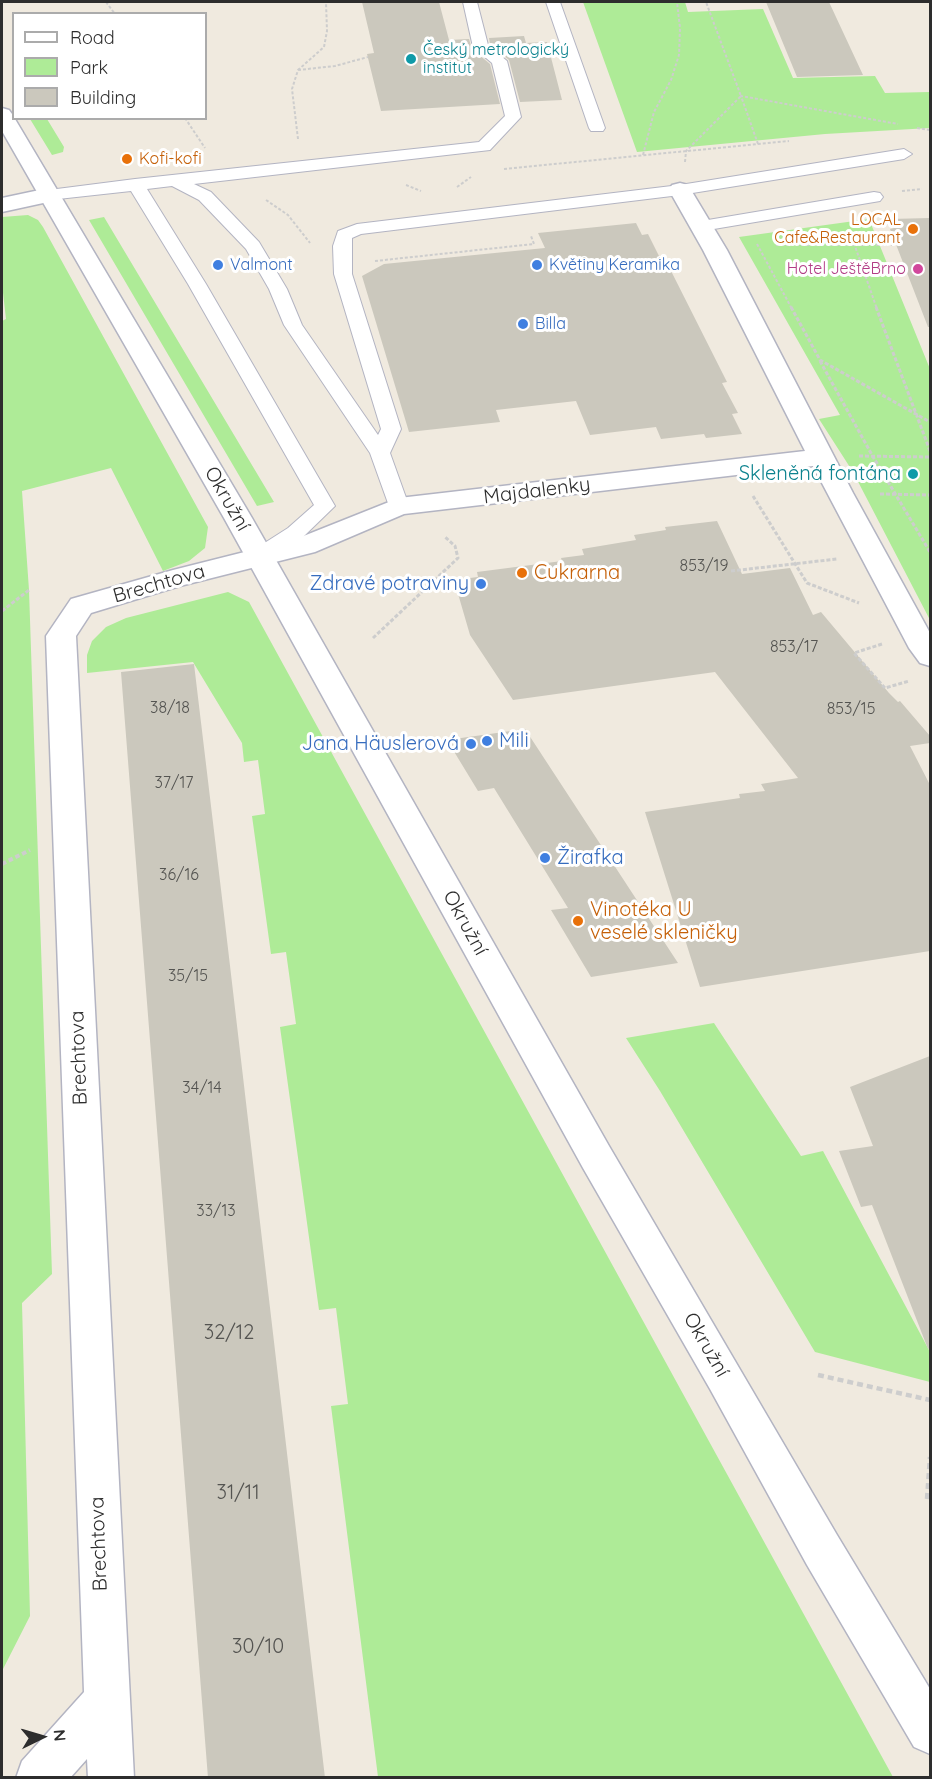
<!DOCTYPE html>
<html>
<head>
<meta charset="utf-8">
<style>
	body { margin:0 }
	#map { position:relative; width:932px; height:1779px; overflow:hidden; background:#f0eadf; font-family:Quicksand,sans-serif }
	canvas { display:block }
	.frame { position:absolute; inset:0; border:3px solid #2d2d2d; pointer-events:none }
	.legend { position:absolute; left:12px; top:12px; width:195px; height:108px; box-sizing:border-box; background:#fff; border:2px solid #ababab; margin:0; padding:8px 10px; list-style:none; font-size:18px; color:#2d2d2d }
	.legend li { display:flex; align-items:center; gap:12px; height:30px }
	.legend b { width:30px; border:2px solid #ababab }
	.north { position:absolute; left:12px; top:1707px; width:60px; height:60px; -webkit-text-stroke:4px #fff; paint-order:stroke; rotate:85deg; font-size:16px; font-weight:700; line-height:24px; text-align:center; color:#2d2d2d }
	.north::after { content:''; display:block; margin:auto; width:21px; height:27px; background:#2d2d2d; clip-path:polygon(50% 0,100% 100%,50% 72%,0 100%) }
</style>
</head>
<body>
<div id="map">
<canvas width="932" height="1779"></canvas>
<div class="frame"></div>
<ul class="legend">
<li><b style="height:8px;background:#fff"></b>Road</li>
<li><b style="height:16px;background:#aeeb97"></b>Park</li>
<li><b style="height:16px;background:#cbc8bd"></b>Building</li>
</ul>
<div class="north">N</div>
</div>
<script>
const context = document.querySelector('canvas').getContext('2d');
context.lineJoin = 'round';
function fill(path, color) { context.fillStyle = color; context.fill(path, 'evenodd'); }
const poly = rows => new Path2D(rows.map(r => 'M' + r).join(''));
function trace(path, color, width, dash) { context.strokeStyle = color; context.lineWidth = width; context.lineCap = dash ? 'butt' : 'round'; context.setLineDash(dash || []); context.stroke(path); }
function drawText(font, color, halo, rows, align = 'center') {
  context.font = font + ' Quicksand,sans-serif'; context.lineWidth = 6; context.setLineDash([]); context.textBaseline = 'middle'; context.strokeStyle = halo; context.fillStyle = color; for (const [text, x, y, turn = 0] of rows) {
    context.save(); context.translate(x, y); context.rotate((+turn || 0) * Math.PI / 180); context.textAlign = isNaN(turn) ? turn : align; if (halo) context.strokeText(text, 0, 0); context.fillText(text, 0, 0); context.restore();
  }
}
const green = poly([
	[583,2,685,2,688,12,763,9,793,78,875,76,885,93,930,92,930,128,825,134,637,152],
	[30,119,47,119,64,147,63,152,52,155],
	[28,215,38,220,43,227,208,527,205,548,189,561,163,571,111,468,22,491,29,590,52,1274,22,1303,30,1616,2,1671,2,321,6,319,2,284,2,217],
	[104,217,274,502,257,506,89,220],
	[869,219,930,369,930,620,853,472,819,419,840,415,739,237],
	[228,592,249,602,893,1777,378,1777,331,1406,348,1404,336,1308,319,1310,280,1027,296,1024,286,952,271,954,252,816,265,814,258,760,244,762,242,743,193,662,87,673,87,655,92,641,106,627,126,618],
	[714,1023,801,1156,823,1151,930,1352,930,1382,815,1352,660,1091,626,1038]
]);
const building = poly([
	[362,2,439,2,449,40,469,39,472,49,490,64,500,104,381,111,367,54,374,53],
	[766,2,829,2,863,75,797,77],
	[524,36,526,43,547,42,562,100,520,102,509,60,490,44,489,38],
	[930,218,930,327,928,327,890,229,894,228,890,219],
	[636,223,642,235,648,234,661,260,665,259,727,382,722,383,738,413,732,414,742,434,706,438,704,434,661,439,656,427,590,435,576,401,496,410,500,422,409,432,362,276,384,264,545,248,538,233],
	[717,521,742,574,790,568,813,615,821,612,889,693,898,702,900,701,930,736,930,743,910,746,930,785,930,951,700,987,645,812,740,798,739,794,765,791,761,784,798,778,715,672,513,700,470,635,454,580,478,577,477,572,562,561,561,558,584,555,582,549,636,540,634,535,666,530,665,527],
	[194,664,225,923,325,1778,208,1778,121,672],
	[525,729,678,963,591,977,551,910,568,908,494,788,478,791,447,740],
	[930,1056,930,1348,928,1349,872,1205,861,1207,839,1151,873,1146,850,1087]
]);
const pathFar3 = poly([
	[106,2,115,14],
	[298,70,335,66,368,57],
	[185,118,205,148],
	[917,128,930,130],
	[298,139,292,89,298,70,324,47,327,31,326,2],
	[758,144,741,96,898,124],
	[643,155,654,112,671,80,679,55,680,28,677,2],
	[685,162,686,151,741,96,706,2],
	[504,169,789,141],
	[406,185,421,191],
	[457,187,471,177],
	[902,191,922,189],
	[266,200,288,215,310,243],
	[849,229,877,309],
	[757,244,792,309],
	[776,245,892,245],
	[375,261,534,244,531,236]
]);
const pathFar2 = poly([
	[791,307,820,360,930,422],
	[876,307,930,451],
	[820,361,872,455,930,552],
	[859,456,930,457],
	[880,494,930,495],
	[753,496,807,583,859,603],
	[731,571,837,559],
	[2,611,29,590],
	[373,638,458,558,455,546,444,536],
	[882,644,854,653,885,688,909,681]
]);
const pathFar1 = poly([
	[2,864,30,850]
]);
const path = poly([
	[818,1375,930,1400],
	[927,1499,930,1457]
]);
const service = poly([
	[463,2,477,2,488,45,507,61,521,117,490,150,194,184,211,192,259,242,287,289,302,325,378,435,381,429,334,274,333,246,338,231,357,224,680,185,904,149,912,154,904,159,680,195,361,234,352,238,352,274,401,429,390,453,409,506,406,511,399,512,392,511,389,506,370,453,284,325,269,289,246,249,199,200,172,186,147,189,206,284,335,506,302,538,268,561,260,563,252,561,249,556,252,551,288,528,314,505,188,284,131,191,49,200,43,199,40,195,43,191,49,190,135,179,479,142,505,116,492,63,473,47,463,2],
	[546,2,560,2,605,128,603,131,591,131,589,128,546,2],
	[874,192,880,193,883,197,880,201,702,231,696,230,693,226,696,222,702,221,874,192]
]);
const minor = poly([
	[680,183,688,185,727,250,853,493,930,633,930,666,920,663,909,648,813,466,404,514,315,552,180,586,91,613,76,636,134,1778,88,1778,87,1759,70,1778,16,1778,22,1761,84,1692,46,636,71,599,173,570,296,539,399,498,805,451,703,250,669,190,672,185,680,183],
	[49,188,57,190,60,195,57,200,2,212,2,198,49,188]
]);
const tertiary = poly([
	[2,108,9,110,12,114,252,518,609,1146,837,1535,930,1689,930,1754,914,1747,807,1565,710,1389,583,1168,224,518,2,131,2,108]
]);
const markers = [
	[411,59,6,"#0f9aa8"],
	[127,159,6,"#e8710a"],
	[913,229,6,"#e8710a"],
	[218,265,6,"#3f7fe0"],
	[537,265,6,"#3f7fe0"],
	[918,269,6,"#d1479c"],
	[523,324,6,"#3f7fe0"],
	[913,474,6,"#0f9aa8"],
	[522,573,6,"#e8710a"],
	[481,584,6,"#3f7fe0"],
	[487,741,6,"#3f7fe0"],
	[471,744,6,"#3f7fe0"],
	[545,858,6,"#3f7fe0"],
	[578,921,6,"#e8710a"]
];
const farCulturenames = [
	["Český metrologický",423,50],
	["institut",423,68]
];
const farFoodnames = [
	["Kofi-kofi",139,159],
	["LOCAL",901,220,"right"],
	["Cafe&Restaurant",901,238,"right"]
];
const farShopnames = [
	["Valmont",230,265],
	["Květiny Keramika",549,265],
	["Billa",535,324]
];
const farHotelnames = [
	["Hotel JeštěBrno",906,269]
];
const numberNames = [
	["853/19",704,566],
	["853/17",794,647],
	["38/18",170,708],
	["853/15",851,709],
	["37/17",174,783],
	["36/16",179,875],
	["35/15",188,976],
	["34/14",202,1088],
	["33/13",216,1211]
];
const cultureNames = [
	["Skleněná fontána",901,474]
];
const streetNames = [
	["Majdalenky",537,491,-7],
	["Okružní",227,499,60],
	["Brechtova",159,584,-16],
	["Okružní",465,923,61],
	["Brechtova",79,1058,-92],
	["Okružní",706,1345,60],
	["Brechtova",99,1544,-92]
];
const foodNames = [
	["Cukrarna",534,573],
	["Vinotéka U",590,910],
	["veselé skleničky",590,933]
];
const shopNames = [
	["Zdravé potraviny",469,584],
	["Mili",499,741,"left"],
	["Jana Häuslerová",459,744],
	["Žirafka",557,858,"left"]
];
const nearNumbernames = [
	["32/12",229,1333],
	["31/11",238,1493],
	["30/10",258,1647]
];
fill(green, '#aeeb97');
fill(building, '#cbc8bd');
trace(service, '#b3b4c2', 2);
trace(minor, '#b3b4c2', 3);
trace(tertiary, '#b3b4c2', 3);
trace(pathFar3, '#cdcdcd', 2, [3, 2]);
trace(pathFar2, '#cdcdcd', 3, [4, 2]);
trace(pathFar1, '#cdcdcd', 4, [4.5, 3]);
trace(path, '#cdcdcd', 4.5, [6, 4]);
fill(service, '#fff');
fill(minor, '#fff');
fill(tertiary, '#fff');
for (const [x, y, r, color] of markers) { const dot = new Path2D(); dot.arc(x, y, r, 0, 2 * Math.PI); context.fillStyle = color; context.fill(dot); trace(dot, '#fff', 2); }
drawText('16px', '#0d838f', '#fff', farCulturenames, 'left');
drawText('16px', '#c56008', '#fff', farFoodnames, 'left');
drawText('16px', '#366cbe', '#fff', farShopnames, 'left');
drawText('16px', '#b23c85', '#fff', farHotelnames, 'right');
drawText('16px', '#545451', null, numberNames);
drawText('20px', '#0d838f', '#fff', cultureNames, 'right');
drawText('20px', '#2d2d2d', '#fff', streetNames);
drawText('20px', '#c56008', '#fff', foodNames, 'left');
drawText('20px', '#366cbe', '#fff', shopNames, 'right');
drawText('20px', '#545451', null, nearNumbernames);
</script>
</body>
</html>
